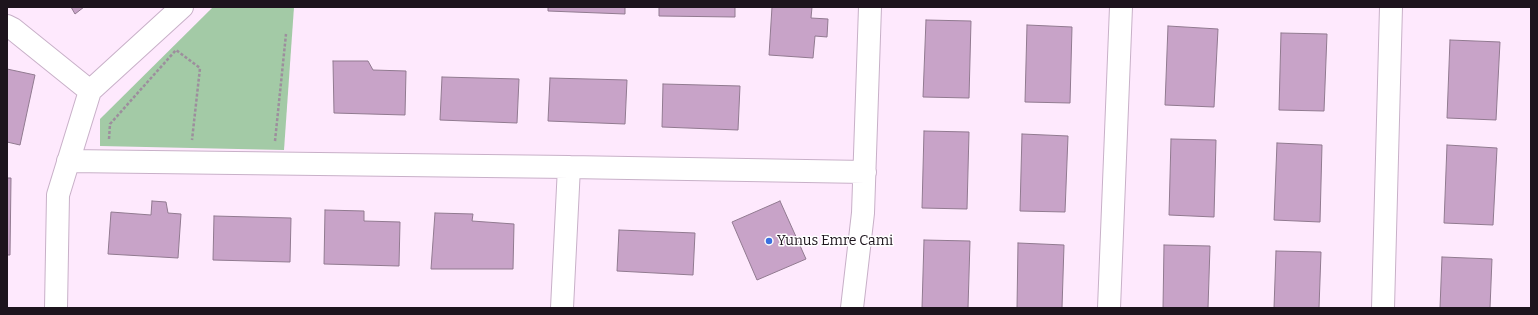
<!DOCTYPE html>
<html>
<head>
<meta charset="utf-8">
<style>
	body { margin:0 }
	#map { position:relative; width:1538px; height:315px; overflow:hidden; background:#fee9fd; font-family:Bitter,serif }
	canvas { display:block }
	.frame { position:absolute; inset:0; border:8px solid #1d141d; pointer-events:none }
</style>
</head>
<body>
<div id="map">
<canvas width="1538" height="315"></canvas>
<div class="frame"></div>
</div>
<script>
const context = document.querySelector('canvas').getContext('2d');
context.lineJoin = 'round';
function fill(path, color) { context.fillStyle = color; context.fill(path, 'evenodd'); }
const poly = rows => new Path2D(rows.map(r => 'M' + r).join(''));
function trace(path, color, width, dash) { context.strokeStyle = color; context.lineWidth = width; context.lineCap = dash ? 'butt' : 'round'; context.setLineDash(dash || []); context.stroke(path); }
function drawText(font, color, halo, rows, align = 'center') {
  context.font = font + ' Bitter,serif'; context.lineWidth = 3; context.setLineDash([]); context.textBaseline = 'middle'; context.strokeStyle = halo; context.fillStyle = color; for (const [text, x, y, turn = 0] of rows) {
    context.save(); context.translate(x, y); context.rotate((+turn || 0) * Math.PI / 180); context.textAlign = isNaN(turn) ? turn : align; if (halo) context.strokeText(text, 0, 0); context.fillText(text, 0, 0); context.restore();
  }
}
const forest = poly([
	[213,7,294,7,284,150,100,146,100,119]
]);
const building = poly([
	[71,7,84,7,75,14,71,7],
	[548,7,625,7,625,14,548,11,548,7],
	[659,7,735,7,735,17,659,16,659,7],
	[772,7,812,7,811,18,828,19,827,37,815,36,813,58,769,55,772,7],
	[926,20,971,21,969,98,923,97,926,20],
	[1027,25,1072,27,1070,103,1025,102,1027,25],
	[1168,26,1218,29,1214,107,1165,105,1168,26],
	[1281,33,1327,34,1324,111,1279,110,1281,33],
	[1450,40,1500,42,1496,120,1447,118,1450,40],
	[333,61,368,61,373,70,406,71,405,115,334,113,333,61],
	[7,69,35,75,20,145,7,142,7,69],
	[442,77,519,79,517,123,440,120,442,77],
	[550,78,627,80,625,124,548,121,550,78],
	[663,84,740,86,738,130,662,127,663,84],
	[924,131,969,132,967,209,922,208,924,131],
	[1022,134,1068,136,1065,212,1020,211,1022,134],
	[1171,139,1216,140,1214,217,1169,215,1171,139],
	[1277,143,1322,145,1320,222,1274,220,1277,143],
	[1447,145,1497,148,1493,225,1444,223,1447,145],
	[7,178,11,178,10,255,7,255,7,178],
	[152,201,166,202,168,213,181,214,178,258,108,254,111,212,151,215,152,201],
	[780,201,806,259,757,280,732,222,780,201],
	[325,210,364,211,364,221,400,222,399,266,324,264,325,210],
	[435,213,473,214,472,221,514,224,513,269,431,269,435,213],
	[214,216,291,218,290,262,213,260,214,216],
	[619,230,695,233,693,275,617,271,619,230],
	[924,240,970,241,968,308,922,308,924,240],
	[1018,243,1064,245,1062,308,1017,308,1018,243],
	[1164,245,1210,246,1208,308,1163,308,1164,245],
	[1276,251,1321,252,1319,308,1274,308,1276,251],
	[1442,257,1492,259,1490,308,1440,308,1442,257]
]);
const path = poly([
	[109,139,110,124,176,50,200,68,192,140],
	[275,141,286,34]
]);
const minor = poly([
	[7,26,13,29,90,91],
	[68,161,569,167,865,172],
	[56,308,58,195,90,91,182,7],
	[562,308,569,167],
	[852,308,863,213,870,7],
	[1109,308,1121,7],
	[1383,308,1391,7]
]);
const markers = [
	[769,241,4,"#3b70e0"]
];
const poiNames = [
	["Yunus Emre Cami",777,241]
];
fill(forest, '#a3caa6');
fill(building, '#c8a3c8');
trace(building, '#917a90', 1);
trace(minor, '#c8b0c8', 24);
trace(path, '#9d8e9d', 2.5, [3, 2]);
trace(minor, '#fff', 22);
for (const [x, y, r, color] of markers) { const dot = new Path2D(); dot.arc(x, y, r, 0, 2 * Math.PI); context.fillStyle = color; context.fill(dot); trace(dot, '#fff', 1.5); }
drawText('14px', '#1d141d', '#fff', poiNames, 'left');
</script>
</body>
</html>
